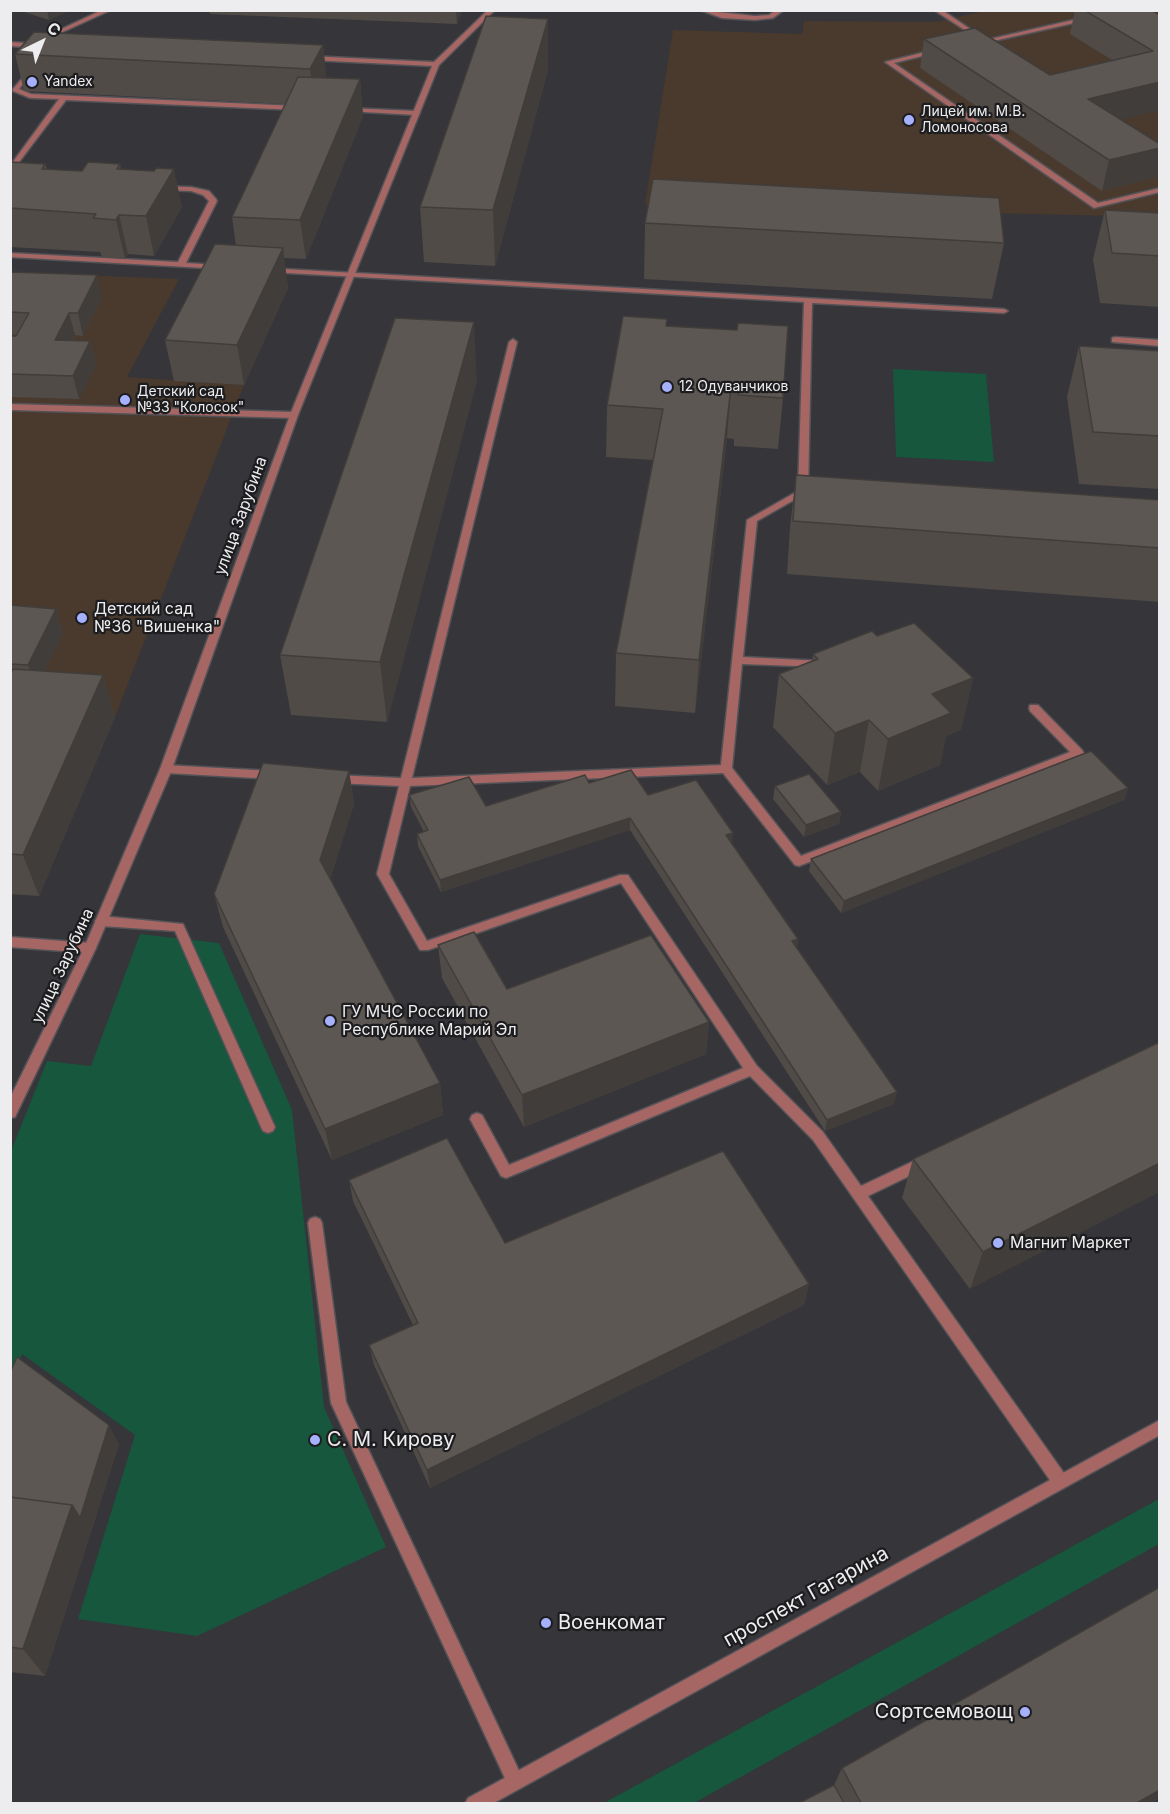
<!DOCTYPE html>
<html>
<head>
<meta charset="utf-8">
<style>
	body { margin:0 }
	#map { position:relative; width:1170px; height:1814px; overflow:hidden; background:#35353a; font-family:Inter,sans-serif }
	canvas { display:block }
	.frame { position:absolute; inset:0; border:12px solid #ededf0; pointer-events:none }
	.north { position:absolute; left:12px; top:12px; width:60px; height:60px; -webkit-text-stroke:4px #1d1d1f; paint-order:stroke; rotate:43deg; font-size:16px; font-weight:700; line-height:24px; text-align:center; color:#ededf0 }
	.north::after { content:''; display:block; margin:auto; width:21px; height:27px; background:#ededf0; clip-path:polygon(50% 0,100% 100%,50% 72%,0 100%) }
</style>
</head>
<body>
<div id="map">
<canvas width="1170" height="1814"></canvas>
<div class="frame"></div>
<div class="north">С</div>
</div>
<script>
const context = document.querySelector('canvas').getContext('2d');
context.lineJoin = 'round';
function fill(path, color) { context.fillStyle = color; context.fill(path, 'evenodd'); }
const poly = rows => new Path2D(rows.map(r => 'M' + r).join(''));
function trace(path, color, width, dash) { context.strokeStyle = color; context.lineWidth = width; context.lineCap = dash ? 'butt' : 'round'; context.setLineDash(dash || []); context.stroke(path); }
function drawText(font, color, halo, rows, align = 'center') {
  context.font = font + ' Inter,sans-serif'; context.lineWidth = 4.5; context.setLineDash([]); context.textBaseline = 'middle'; context.strokeStyle = halo; context.fillStyle = color; for (const [text, x, y, turn = 0] of rows) {
    context.save(); context.translate(x, y); context.rotate((+turn || 0) * Math.PI / 180); context.textAlign = isNaN(turn) ? turn : align; if (halo) context.strokeText(text, 0, 0); context.fillText(text, 0, 0); context.restore();
  }
}
const education = poly([
	[989,10,1159,11,1159,217,645,205,673,30,802,34,804,21,936,22],
	[10,272,179,279,127,377,244,385,115,717,11,710]
]);
const green = poly([
	[893,369,986,374,994,462,896,457],
	[140,934,219,943,292,1110,324,1407,386,1547,197,1636,78,1619,135,1435,22,1354,11,1385,11,1151,47,1061,91,1066],
	[1159,1499,1159,1544,694,1803,604,1803]
]);
const service = poly([
	[102,10,111,10,45,40,40,39,102,10],
	[700,10,755,16,769,15,776,10,784,10,773,18,755,20,722,18,700,10],
	[934,10,942,10,982,37,977,38,934,10],
	[1086,17,1089,19,1088,20,980,44,977,42,1086,17],
	[937,49,939,50,939,52,894,63,1098,203,1160,188,1160,192,1094,208,885,62,937,49],
	[31,68,34,70,19,89,31,94,298,106,301,108,298,110,66,100,10,174,10,166,59,99,30,98,13,91,13,89,31,68],
	[348,108,416,111,420,113,416,115,346,111,346,109,348,108],
	[159,186,191,187,209,191,216,199,217,201,186,263,219,265,222,265,222,269,10,257,10,253,178,262,209,201,203,195,191,191,162,190,158,188,159,186],
	[266,268,1004,309,1008,311,1004,313,812,303,808,492,757,521,743,657,823,661,828,664,823,667,742,664,732,768,801,856,1070,752,1030,711,1029,708,1030,705,1038,705,1082,750,1084,753,1082,756,799,866,795,865,723,773,410,786,389,874,427,941,620,875,628,875,757,1066,823,1132,861,1186,918,1159,923,1157,928,1159,930,1163,928,1167,868,1196,1066,1476,1068,1481,1066,1486,1060,1489,1054,1486,813,1140,750,1076,511,1176,506,1178,501,1176,470,1119,472,1115,477,1113,482,1115,509,1165,743,1068,621,883,428,950,420,950,377,874,399,786,335,783,329,779,335,775,401,778,509,342,513,339,517,342,412,778,721,765,747,520,798,491,804,302,269,272,266,272,266,268],
	[1115,337,1160,340,1160,346,1112,342,1112,338,1115,337],
	[10,404,294,412,298,415,294,418,10,410,10,404],
	[166,765,273,771,279,775,273,779,166,773,160,769,166,765],
	[101,916,183,924,275,1127,273,1131,268,1133,263,1131,261,1127,175,931,101,926,97,924,95,921,97,918,101,916],
	[10,937,90,943,94,945,96,948,94,951,90,953,10,947,10,937],
	[315,1217,320,1219,322,1223,346,1402,521,1775,524,1781,521,1787,515,1790,509,1787,331,1403,308,1223,310,1219,315,1217]
]);
const minor = poly([
	[488,10,495,10,439,65,298,415,172,769,96,948,15,1117,10,1118,10,1098,84,948,160,769,290,415,432,66,309,60,306,58,309,56,434,62,488,10],
	[10,42,39,44,42,46,39,48,10,46,10,42]
]);
const tertiary = poly([
	[1160,1420,1160,1435,492,1804,465,1804,468,1798,1160,1420]
]);
const wall = poly([
	[18,10,71,10,49,20],
	[209,10,462,10,457,24,210,14],
	[1075,10,1151,10,1160,110,1121,119,1156,177,1102,191,920,68,924,39,1050,75,1112,60,1070,34],
	[323,45,326,78,360,79,363,116,306,259,284,258,288,288,244,385,174,381,165,340,236,246,232,217,285,104,24,91,15,54],
	[548,70,495,266,424,262,420,207],
	[10,162,45,164,47,169,82,171,120,164,121,169,182,207,154,256,128,254,125,259,102,257,100,252,10,247],
	[1105,210,1160,213,1160,307,1100,303,1093,259],
	[645,223,1004,243,992,299,644,279],
	[10,272,102,297,83,336,75,335,73,341,90,341,96,364,79,399,10,397,10,336,16,336,17,335,10,334],
	[667,319,667,326,783,398,778,449,734,446,734,439,727,438,695,713,615,706,616,653,653,460,606,457,607,405],
	[1079,346,1160,351,1160,489,1079,484,1067,397],
	[477,380,387,722,291,715,280,655],
	[796,475,1160,500,1160,602,787,574,790,527],
	[10,605,56,609,63,633,44,671,103,675,115,717,39,896,10,894],
	[877,636,973,678,961,730,946,736,940,765,878,791,860,772,827,785,773,727,779,674,812,662,813,654],
	[349,771,354,804,330,879,440,1083,443,1115,332,1160,223,927,214,894],
	[589,783,648,795,732,844,798,939,797,948,894,1104,825,1131,630,830,441,892,418,846,417,834,424,832,411,807,409,795,486,806],
	[775,786,841,812,839,824,804,837,773,799],
	[1128,788,1124,800,841,913,809,871,811,859],
	[438,945,507,989,709,1022,706,1054,524,1127,442,978],
	[1160,1042,970,1289,902,1198,913,1159],
	[349,1180,505,1243,809,1284,804,1305,430,1488,374,1365,369,1345,413,1325,353,1201],
	[10,1373,119,1444,45,1676,10,1672],
	[1160,1587,1160,1798,1151,1803,799,1803,834,1785,842,1768]
]);
const shadedWall = poly([
	[47,10,71,10,49,20],
	[456,10,462,10,457,24],
	[548,19,548,70,495,266,493,210],
	[323,45,327,82,315,106,310,69],
	[360,79,363,116,306,259,300,220],
	[1160,82,1160,110,1082,129,1088,99],
	[1160,148,1160,164,1156,177,1102,191,1109,160],
	[174,169,182,207,154,256,146,216],
	[119,215,128,254,125,259,116,220],
	[283,248,288,288,244,385,237,345],
	[97,275,102,297,83,336,78,313],
	[69,313,75,335,61,363,55,340],
	[474,322,477,380,387,722,380,662],
	[90,341,96,364,79,399,73,376],
	[731,387,727,438,695,713,699,660],
	[56,609,63,633,36,689,28,665],
	[103,675,115,717,39,896,23,855],
	[973,678,961,730,946,736,940,765,878,791,888,739,932,694],
	[869,720,860,772,827,785,835,733],
	[349,771,354,804,326,893,320,860],
	[1128,788,1124,800,841,913,844,901],
	[841,812,839,824,804,837,806,825],
	[630,818,630,830,441,892,440,880],
	[733,833,732,845,726,835],
	[798,939,796,951,792,941],
	[709,1022,706,1054,524,1127,522,1095],
	[440,1083,443,1115,332,1160,325,1129],
	[897,1092,894,1104,825,1131,827,1120],
	[1160,1163,1160,1192,970,1289,983,1252],
	[809,1284,804,1305,430,1488,427,1470],
	[109,1425,119,1444,45,1676,23,1649,72,1505],
	[1160,1790,1160,1798,1151,1803,1137,1803]
]);
const building = poly([
	[1084,10,1151,10,1160,15,1160,82,1088,99,1160,144,1160,148,1109,160,924,39,975,28,1050,75,1153,51,1084,10],
	[486,16,548,19,493,210,420,207,486,16],
	[34,32,323,45,310,69,15,54,34,32],
	[298,77,360,79,300,220,232,217,298,77],
	[10,162,45,164,42,169,82,171,88,162,120,164,117,169,154,171,156,168,174,169,146,216,119,215,116,220,93,218,96,214,10,208,10,162],
	[653,179,999,198,1004,243,645,223,653,179],
	[1105,210,1160,213,1160,256,1112,253,1105,210],
	[215,244,283,248,237,345,165,340,215,244],
	[10,272,97,275,78,313,69,313,55,340,90,341,73,376,10,374,10,336,16,336,29,313,10,312,10,272],
	[623,316,667,319,666,326,737,330,738,323,788,326,783,398,738,395,739,388,731,387,699,660,616,653,663,409,607,405,623,316],
	[395,318,474,322,380,662,280,655,395,318],
	[1079,346,1160,351,1160,436,1093,432,1079,346],
	[796,475,1160,500,1160,548,793,521,796,475],
	[10,605,56,609,28,665,10,664,10,605],
	[914,623,973,678,932,694,951,713,888,739,869,720,835,733,779,674,818,659,813,654,872,631,877,636,914,623],
	[13,669,103,675,23,855,10,854,10,674,13,669],
	[1091,751,1128,788,844,901,811,859,1091,751],
	[263,763,349,771,320,860,440,1083,325,1129,214,894,263,763],
	[631,770,648,795,696,780,733,833,726,835,798,939,792,941,897,1092,827,1120,630,818,440,880,417,834,428,830,409,795,469,777,486,806,585,775,589,783,631,770],
	[809,774,841,812,806,825,775,786,809,774],
	[474,932,507,989,651,935,709,1022,522,1095,438,945,474,932],
	[1160,1042,1160,1163,983,1252,913,1159,1160,1042],
	[447,1138,505,1243,723,1151,809,1284,427,1470,369,1345,418,1323,349,1180,447,1138],
	[17,1357,109,1425,80,1518,72,1505,10,1497,10,1373,17,1357],
	[10,1497,72,1505,23,1649,10,1647,10,1497],
	[1160,1587,1160,1790,1137,1803,861,1803,842,1768,1160,1587],
	[834,1785,844,1803,799,1803,834,1785]
]);
const markers = [
	[32,82,6,"#a5b1fc"],
	[909,120,6,"#a5b1fc"],
	[667,387,6,"#a5b1fc"],
	[125,400,6,"#a5b1fc"],
	[82,618,6,"#a5b1fc"],
	[330,1021,6,"#a5b1fc"],
	[998,1243,6,"#a5b1fc"],
	[315,1440,6,"#a5b1fc"],
	[546,1623,6,"#a5b1fc"],
	[1025,1712,6,"#a5b1fc"]
];
const farPoinames = [
	["Yandex",44,82],
	["Лицей им. М.В.",921,112],
	["Ломоносова",921,128],
	["12 Одуванчиков",679,387],
	["Детский сад",137,392],
	["№33 \"Колосок\"",137,408]
];
const streetNames = [
	["улица Зарубина",241,516,-70],
	["улица Зарубина",63,966,-65]
];
const poiNames = [
	["Детский сад",94,609],
	["№36 \"Вишенка\"",94,627],
	["ГУ МЧС России по",342,1012],
	["Республике Марий Эл",342,1030],
	["Магнит Маркет",1010,1243]
];
const nearPoinames = [
	["С. М. Кирову",327,1440],
	["Военкомат",558,1623],
	["Сортсемовощ",1013,1712,"right"]
];
const nearStreetnames = [
	["проспект Гагарина",806,1597,-29]
];
fill(education, '#493a2d');
fill(green, '#16573d');
trace(service, '#525257', 3);
trace(minor, '#525257', 3);
trace(tertiary, '#525257', 3);
fill(service, '#a56664');
fill(minor, '#a56664');
fill(tertiary, '#a56664');
fill(wall, '#504b47');
fill(shadedWall, '#413d3a');
fill(building, '#5d5753');
trace(building, '#413d3a', 1.5);
for (const [x, y, r, color] of markers) { const dot = new Path2D(); dot.arc(x, y, r, 0, 2 * Math.PI); context.fillStyle = color; context.fill(dot); trace(dot, '#1d1d1f', 2); }
drawText('14px', '#ededf0', '#1d1d1f', farPoinames, 'left');
drawText('16px', '#ededf0', '#1d1d1f', streetNames);
drawText('16px', '#ededf0', '#1d1d1f', poiNames, 'left');
drawText('20px', '#ededf0', '#1d1d1f', nearPoinames, 'left');
drawText('20px', '#ededf0', '#1d1d1f', nearStreetnames);
</script>
</body>
</html>
